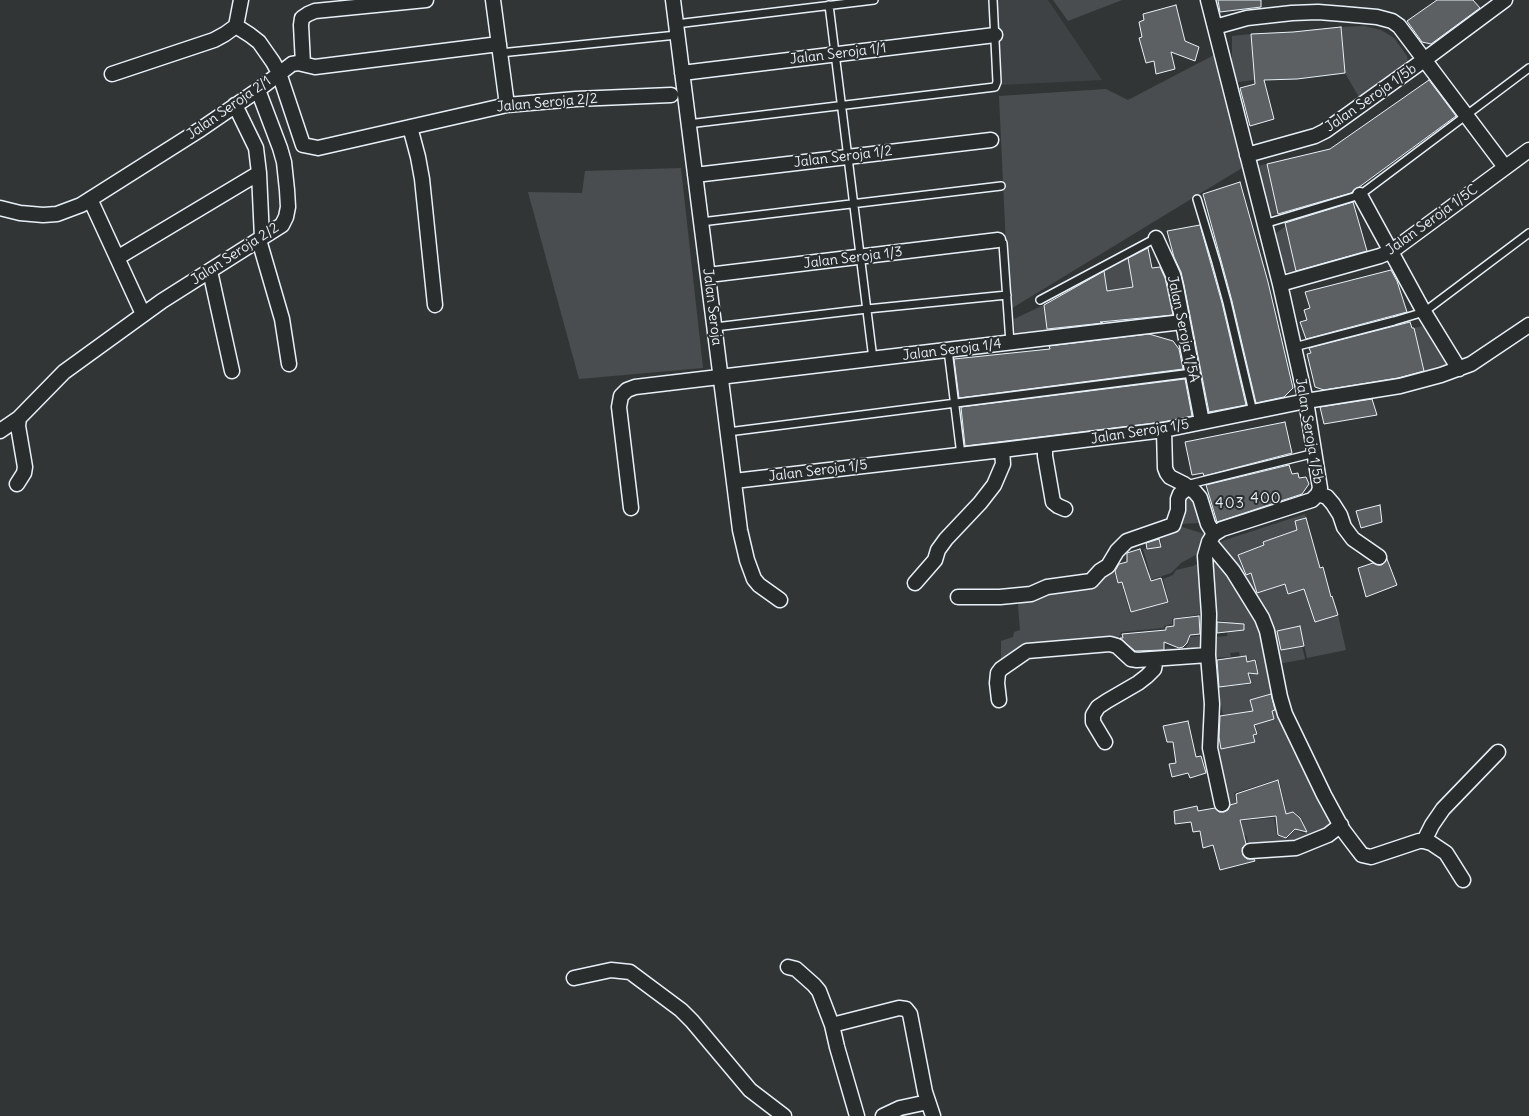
<!DOCTYPE html>
<html>
<head>
<meta charset="utf-8">
<style>
	body { margin:0 }
	canvas { display:block; background:#323536 }
</style>
</head>
<body>
<canvas width="1529" height="1116"></canvas>
<script>
const context = document.querySelector('canvas').getContext('2d');
context.lineJoin = 'round';
function fill(path, color) { context.fillStyle = color; context.fill(path, 'evenodd'); }
const poly = rows => new Path2D(rows.map(r => 'M' + r).join(''));
function trace(path, color, width, dash) { context.strokeStyle = color; context.lineWidth = width; context.lineCap = dash ? 'butt' : 'round'; context.setLineDash(dash || []); context.stroke(path); }
function drawText(font, color, halo, rows, align = 'center') {
  context.font = font + ' Delius,sans-serif'; context.lineWidth = 4; context.setLineDash([]); context.textBaseline = 'middle'; context.strokeStyle = halo; context.fillStyle = color; for (const [text, x, y, turn = 0] of rows) {
    context.save(); context.translate(x, y); context.rotate((+turn || 0) * Math.PI / 180); context.textAlign = isNaN(turn) ? turn : align; if (halo) context.strokeText(text, 0, 0); context.fillText(text, 0, 0); context.restore();
  }
}
const built = poly([
	[993,0,1048,0,1102,80,999,85]
]);
const green = poly([
	[1053,0,1122,0,1068,21],
	[1364,26,1381,30,1394,38,1407,56,1408,62,1402,69,1360,99,1345,73,1341,27],
	[1251,34,1255,80,1237,82,1232,62,1232,36],
	[1214,55,1242,168,1009,310,999,96,1106,89,1128,100],
	[1267,164,1278,214,1269,215,1257,166],
	[681,168,703,368,579,379,528,192,582,193,585,171],
	[1286,226,1296,272,1293,273,1282,271,1275,234],
	[1128,256,1133,287,1107,291,1104,271],
	[1044,305,1047,332,1015,337,1014,319],
	[1427,325,1448,366,1425,373,1414,328],
	[1192,495,1206,526,1198,523,1180,524,1182,496],
	[1305,514,1306,518,1295,521,1299,536,1283,535,1263,542,1266,551,1253,550,1238,555,1245,576,1251,573,1257,593,1268,590,1267,585,1284,580,1288,593,1300,591,1295,576,1338,615,1346,650,1307,658,1300,626,1277,632,1281,650,1302,646,1305,659,1278,664,1218,545,1222,541],
	[1182,527,1208,535,1201,552,1181,563,1171,573,1123,589,1130,613,1169,602,1163,579,1173,575,1176,570,1193,566,1204,560,1205,649,1164,656,1167,647,1174,649,1184,650,1189,643,1190,637,1204,635,1201,614,1172,619,1172,624,1164,626,1164,628,1121,632,1120,636,1114,638,1112,642,1002,662,1001,659,1001,641,1013,637,1014,632,1020,630,1018,605,1020,600,1112,566,1118,584,1150,573,1143,549,1162,547,1160,536,1174,529],
	[1213,551,1260,616,1279,697,1339,825,1302,844,1250,849,1246,835,1236,838,1212,742,1219,740,1222,749,1256,742,1254,736,1258,734,1254,721,1237,713,1223,715,1220,700,1219,687,1252,684,1250,674,1259,674,1256,659,1248,661,1247,655,1240,657,1239,652,1230,653,1231,657,1213,658,1215,637,1227,636,1229,622,1217,620,1211,588],
	[1274,693,1279,710,1272,711,1274,719,1256,724,1250,700],
	[1279,779,1286,810,1278,815,1295,812,1303,820,1305,834,1295,830,1287,839,1277,836,1274,818,1240,821,1234,793]
]);
const building = poly([
	[1218,0,1261,0,1261,7,1220,12,1218,0],
	[1437,0,1473,0,1480,8,1431,44,1422,42,1407,21,1437,0],
	[1176,5,1185,41,1199,47,1195,61,1171,52,1175,69,1156,74,1154,61,1146,63,1139,38,1142,37,1139,22,1144,20,1143,14,1176,5],
	[1341,27,1345,73,1297,79,1264,80,1274,119,1250,126,1240,88,1255,84,1251,34,1293,32,1341,27],
	[1429,80,1456,116,1351,193,1278,214,1267,164,1330,149,1429,80],
	[1240,182,1268,282,1293,388,1284,397,1256,403,1232,301,1203,194,1240,182],
	[1353,202,1367,251,1296,271,1285,223,1353,202],
	[1200,225,1222,303,1246,405,1209,412,1184,285,1181,272,1174,257,1167,231,1200,225],
	[1148,248,1152,268,1160,267,1165,278,1173,315,1100,322,1103,323,1047,329,1044,305,1104,271,1107,291,1133,287,1128,258,1148,248],
	[1391,270,1397,281,1407,312,1306,339,1300,322,1307,320,1304,310,1310,308,1305,292,1391,270],
	[1410,322,1412,328,1414,328,1424,371,1398,378,1324,390,1315,387,1307,354,1311,353,1309,348,1410,322],
	[1149,334,1173,341,1179,349,1183,369,959,398,954,359,1050,349,1049,346,1149,334],
	[1185,379,1192,416,1163,422,965,446,961,407,1185,379],
	[1372,399,1377,415,1324,424,1320,407,1372,399],
	[1285,422,1292,453,1204,476,1203,473,1192,475,1185,442,1285,422],
	[1289,465,1292,474,1298,473,1299,478,1306,477,1309,484,1302,494,1217,522,1206,485,1289,465],
	[1380,505,1382,522,1361,528,1356,511,1380,505],
	[1306,518,1320,568,1323,567,1331,597,1332,596,1338,615,1315,622,1304,589,1288,594,1285,584,1257,593,1251,573,1246,575,1238,555,1264,545,1263,542,1297,530,1295,521,1306,518],
	[1159,539,1161,547,1147,549,1146,543,1159,539],
	[1140,549,1151,581,1161,578,1168,602,1131,612,1122,582,1118,583,1115,571,1119,564,1127,562,1127,553,1140,549],
	[1387,559,1397,585,1366,597,1358,568,1373,563,1378,565,1382,565,1387,559],
	[1199,616,1200,634,1190,635,1187,643,1183,647,1179,648,1164,642,1164,650,1135,651,1120,638,1123,638,1122,634,1166,630,1166,627,1174,626,1174,619,1199,616],
	[1217,622,1244,624,1244,630,1217,633,1217,622],
	[1300,626,1304,646,1281,650,1277,631,1300,626],
	[1246,656,1247,662,1255,660,1258,674,1248,673,1251,683,1219,687,1217,660,1246,656],
	[1271,694,1275,710,1272,711,1274,719,1254,725,1257,734,1253,735,1255,742,1221,749,1219,737,1220,716,1253,711,1250,700,1271,694],
	[1188,721,1196,757,1201,756,1206,773,1190,778,1188,773,1172,777,1169,764,1176,763,1173,742,1167,742,1163,726,1188,721],
	[1278,780,1286,814,1293,812,1300,818,1307,832,1295,829,1286,838,1278,835,1276,816,1240,820,1246,844,1242,848,1243,855,1247,859,1254,859,1255,861,1220,870,1213,845,1203,848,1200,831,1193,832,1191,822,1175,824,1174,811,1197,806,1198,811,1215,808,1219,812,1224,812,1228,810,1230,805,1237,803,1236,794,1278,780]
]);
const lane = poly([
	[829,5,873,359],
	[676,24,874,0],
	[500,53,677,35],
	[688,124,995,87,997,82,993,0],
	[1197,199,1216,262,1227,302,1253,412],
	[701,222,1001,186],
	[1264,224,1360,195,1529,68],
	[998,240,1003,243,1010,343],
	[1040,300,1156,238],
	[715,327,867,309,1007,295],
	[1294,347,1394,321,1424,312,1529,233],
	[948,350,961,455],
	[728,432,1192,373],
	[1186,485,1315,453]
]);
const street = poly([
	[493,0,507,105],
	[673,0,740,530,747,560,754,579,759,585,780,600],
	[1208,0,1280,284,1306,401,1320,488,1318,494,1312,500,1222,529,1214,534,1209,542,1205,556,1209,614,1208,655,1212,704,1210,748,1222,804],
	[236,26,250,35,259,42,273,62,279,73,303,145],
	[1215,27,1247,18,1292,13,1318,12,1343,14,1377,17,1392,21,1399,26,1505,167],
	[303,64,301,25,302,18,308,14,315,11,426,0],
	[682,73,995,35],
	[112,74,214,40,225,34,236,26,241,0],
	[235,105,256,148,259,173,262,238],
	[410,127,418,157,422,179,435,305],
	[303,145,318,148,507,105,576,99,671,95],
	[1247,155,1315,136,1325,131,1424,60,1505,0],
	[695,175,991,140],
	[1360,195,1424,312,1459,369],
	[90,199,143,314],
	[0,208,20,213,43,215,57,214,81,205,201,129,258,90,292,64,298,63,315,67,499,44],
	[1156,238,1173,275,1176,287,1202,422],
	[259,240,282,319,289,364],
	[117,258,259,173],
	[210,271,232,371],
	[708,275,998,240],
	[1280,284,1380,256,1392,251,1529,150],
	[1164,430,1165,468,1167,473,1170,477,1184,484,1195,492,1200,498,1208,524,1214,534],
	[0,431,19,418],
	[1045,445,1045,456,1053,502,1058,506,1065,509],
	[734,481,1002,450,1164,430,1306,401,1400,386,1441,375,1471,364,1529,325],
	[17,484,24,473,25,467,18,426,19,418,64,372,162,301,282,225,286,217,288,207,287,190,284,162,280,148,258,90],
	[1318,494,1327,497,1333,504,1340,515,1344,527,1353,539,1379,557],
	[631,508,619,407,621,396,627,390,635,387,1182,322],
	[1209,542,1233,571,1262,618,1267,631,1280,697,1285,714,1324,795,1343,830,1352,842,1362,855,1371,857,1419,841,1424,841,1431,843,1446,853,1463,880],
	[915,583,935,560,938,550,946,539,980,503,994,485,1003,464,1002,450],
	[958,597,1000,597,1031,594,1047,587,1091,581,1100,571,1108,566,1117,551,1127,541,1173,525,1178,510,1178,499,1180,494,1189,487],
	[999,700,997,683,998,673,1001,669,1027,651,1110,644,1117,646,1131,659,1137,660,1208,655],
	[1105,742,1093,722,1093,715,1098,707,1107,701,1138,683,1147,676,1154,669,1156,659],
	[1424,841,1432,825,1443,809,1498,752],
	[1250,851,1296,848,1328,835,1341,825],
	[788,967,796,969,814,985,819,991,832,1025,899,1008,906,1009,910,1014,925,1092,933,1116],
	[574,978,611,970,630,972,681,1010,692,1021,750,1090,784,1116],
	[832,1025,837,1047,857,1116],
	[883,1116,900,1108,928,1102]
]);
const streetNames = [
	["Jalan Seroja 1/1",838,54,-7],
	["Jalan Seroja 1/5b",1371,98,-35],
	["Jalan Seroja 2/2",547,103,-5],
	["Jalan Seroja 2/1",229,108,-35],
	["Jalan Seroja 1/2",843,157,-7],
	["Jalan Seroja 1/5C",1432,220,-36],
	["Jalan Seroja 2/2",235,254,-33],
	["Jalan Seroja 1/3",853,258,-7],
	["Jalan Seroja",712,307,83],
	["Jalan Seroja 1/5A",1183,329,78],
	["Jalan Seroja 1/4",952,350,-7],
	["Jalan Seroja 1/5b",1309,431,80],
	["Jalan Seroja 1/5",1140,432,-9],
	["Jalan Seroja 1/5",818,471,-7]
];
const neighbourhoodNames = [
	["400",1266,499],
	["403",1230,504]
];
fill(built, '#3f4244');
fill(green, '#494d4f');
fill(building, '#5c6063');
trace(building, '#e8f1f8', 1);
trace(lane, '#e8f1f8', 10);
trace(street, '#e8f1f8', 17);
trace(lane, '#2a2d2e', 7);
trace(street, '#2a2d2e', 14);
drawText('14px', '#e8f1f8', '#2a2d2e', streetNames);
context.letterSpacing = '1px';
drawText('15px', '#e8f1f8', '#2a2d2e', neighbourhoodNames);
context.letterSpacing = '0px';
</script>
</body>
</html>
